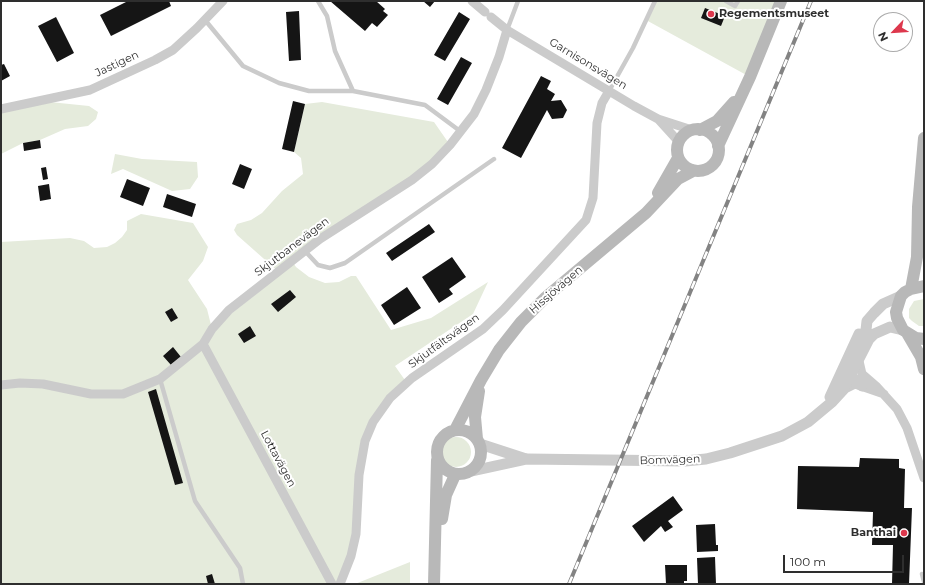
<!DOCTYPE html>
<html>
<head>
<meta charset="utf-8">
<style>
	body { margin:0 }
	#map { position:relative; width:925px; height:585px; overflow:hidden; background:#fff; font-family:Montserrat,sans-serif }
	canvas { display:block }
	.frame { position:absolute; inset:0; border:2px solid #2e2e2e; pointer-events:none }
	.north { position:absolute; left:873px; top:12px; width:40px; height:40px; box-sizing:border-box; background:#fff; border:1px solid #ababab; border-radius:50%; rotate:245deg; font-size:11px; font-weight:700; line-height:16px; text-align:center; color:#2e2e2e }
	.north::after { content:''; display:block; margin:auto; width:14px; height:18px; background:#dd384d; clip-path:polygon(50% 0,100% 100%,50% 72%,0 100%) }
	.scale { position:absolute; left:783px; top:555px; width:121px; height:18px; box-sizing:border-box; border:2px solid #2e2e2e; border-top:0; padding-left:5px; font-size:12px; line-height:14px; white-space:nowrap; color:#2e2e2e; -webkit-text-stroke:3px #fff; paint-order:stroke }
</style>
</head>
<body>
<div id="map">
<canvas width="925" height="585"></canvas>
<div class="frame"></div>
<div class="north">N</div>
<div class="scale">100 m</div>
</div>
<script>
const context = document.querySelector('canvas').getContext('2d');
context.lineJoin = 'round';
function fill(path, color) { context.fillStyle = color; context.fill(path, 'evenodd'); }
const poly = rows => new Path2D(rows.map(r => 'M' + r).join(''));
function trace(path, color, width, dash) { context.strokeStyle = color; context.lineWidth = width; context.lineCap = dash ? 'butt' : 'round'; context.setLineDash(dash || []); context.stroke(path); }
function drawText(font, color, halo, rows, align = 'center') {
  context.font = font + ' Montserrat,sans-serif'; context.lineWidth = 4; context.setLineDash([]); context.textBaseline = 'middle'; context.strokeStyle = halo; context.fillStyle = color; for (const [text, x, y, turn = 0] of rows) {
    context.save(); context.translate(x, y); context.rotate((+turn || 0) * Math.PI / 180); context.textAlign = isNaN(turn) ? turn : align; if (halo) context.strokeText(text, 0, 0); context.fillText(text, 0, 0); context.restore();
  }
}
const green = poly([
	[655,1,781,1,750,77,646,20],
	[40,101,89,106,98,112,96,119,88,126,65,129,40,140,23,143,1,154,1,109],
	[322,102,434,122,450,145,432,164,292,261,296,267,309,277,325,283,339,282,351,276,356,276,391,330,431,318,488,282,473,314,395,366,407,383,390,398,365,441,356,534,340,584,1,584,1,242,70,238,84,241,94,248,107,247,115,243,122,237,127,230,127,221,141,214,193,223,208,247,203,261,188,280,207,309,212,329,281,274,237,235,234,230,237,224,251,220,262,213,282,191,303,174,301,158,294,152,305,104],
	[115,154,142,159,197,162,198,177,190,189,172,191,123,169,111,174],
	[924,299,924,326,919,326,912,321,909,318,909,309,914,301],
	'441 452a15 15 0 1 1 30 0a15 15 0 1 1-30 0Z',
	[410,562,410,584,355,584]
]);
const building = poly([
	[128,1,169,1,171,6,111,36,100,15],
	[330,1,376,1,385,9,383,11,388,15,377,27,372,23,365,31],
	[423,1,435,1,430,7],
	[705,8,725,16,721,26,701,18],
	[299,11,301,60,289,61,286,12],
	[459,12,470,19,445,61,434,55],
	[56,17,74,53,57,62,38,26],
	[461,57,472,63,448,105,437,99],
	[4,64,10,76,1,81,1,65],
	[541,76,551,81,547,89,555,94,551,101,561,100,567,110,563,118,552,119,547,110,521,158,502,148],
	[293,101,305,104,294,152,282,149],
	[40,140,41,148,24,151,23,143],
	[240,164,252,169,244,189,232,184],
	[46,167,48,179,43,180,41,168],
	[127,179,150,188,143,206,120,197],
	[49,184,51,199,40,201,38,186],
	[167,194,196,204,192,217,163,207],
	[429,224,435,232,392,261,386,253],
	[452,257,466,277,449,289,453,294,439,303,422,277],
	[407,287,421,308,394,325,381,305],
	[290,290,296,297,278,312,271,304],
	[172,308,178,318,171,322,165,312],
	[250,326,256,336,244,343,238,334],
	[173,347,181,357,171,365,163,356],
	[156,389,183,483,175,485,148,392],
	[860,458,899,459,899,468,905,469,904,508,912,508,909,584,892,584,893,545,872,545,873,512,797,509,798,466,859,467],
	[673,496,683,510,668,521,673,527,665,532,661,526,644,542,632,526],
	[715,524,716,545,718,545,718,551,697,552,696,525],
	[715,557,716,584,698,584,697,558],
	[665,565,687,565,687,581,684,581,684,584,666,584],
	[212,574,215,584,208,584,206,576]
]);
const service = poly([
	[318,1,327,16,335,51,353,91],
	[726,1,735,6,738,1],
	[205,20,243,66,279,83,309,91,353,91,425,105,460,131],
	[507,30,518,1],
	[609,91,633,48,655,1],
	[305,251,318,265,330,268,345,263,494,159],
	[160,379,195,501,240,568,243,584],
	[922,574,924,582]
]);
const minor = poly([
	[472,1,485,12],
	[491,17,507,30,634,106,658,119,692,130],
	[1,109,90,90,155,60,173,50,197,28,223,1],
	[659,120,679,142],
	[203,344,332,584],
	[859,361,862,374,877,387,897,409,907,428,924,478],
	[1,385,20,383,43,384,91,394,123,394,160,379,203,344,212,329,229,310,320,239,412,180,432,164,450,145,474,114,486,90,499,57,507,30],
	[843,390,855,384,884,394],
	[340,584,351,556,356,534,359,475,365,441,373,422,390,398,412,378,483,329,503,310,586,220,593,198,597,123,602,103,609,91]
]);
const tertiary = poly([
	[860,344,866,330,867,321,874,313,883,304,901,296],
	[849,371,851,376,862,386],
	[830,397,859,334],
	[480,444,526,459],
	[472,471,527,459,685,461,706,459,730,453,782,436,808,422,832,402,843,390,869,339,874,334,890,327,903,330]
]);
const secondary = poly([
	'677 150a21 21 0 1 1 42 0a21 21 0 1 1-42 0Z',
	[700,130,717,121,734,102],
	[718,146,750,77,781,1],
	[658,193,678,158],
	[924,286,911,289,905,292,901,296,896,312,897,318,903,330,916,338,924,339],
	[911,289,917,257,918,207,924,138],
	[907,333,921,357,924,369],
	'437 452a22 22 0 1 1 44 0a22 22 0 1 1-44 0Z',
	[455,430,481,380,499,350,521,322,546,297,646,213,678,179,693,171],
	[477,439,475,417,479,391],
	[442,519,446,495,455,475],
	[434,584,437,460]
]);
const rail = poly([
	[569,584,811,1]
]);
const markers = [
	[711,14,4,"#dd384d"],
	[904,533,4,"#dd384d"]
];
const poiNames = [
	["Regementsmuseet",719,14],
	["Banthai",896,533,"right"]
];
const streetNames = [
	["Jastigen",117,64,-25],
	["Garnisonsvägen",588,64,31],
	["Skjutbanevägen",292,247,-37],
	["Hissjövägen",556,290,-41],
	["Skjutfältsvägen",444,341,-36],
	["Lottavägen",278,459,62],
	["Bomvägen",670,460,-2]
];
fill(green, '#e5ebdc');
fill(building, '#151515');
trace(service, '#cbcbcb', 4.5);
trace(minor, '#cbcbcb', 9);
trace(tertiary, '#cbcbcb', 11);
trace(secondary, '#b8b8b8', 12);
trace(rail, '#838383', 4);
trace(rail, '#fff', 2.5, [8]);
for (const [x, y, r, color] of markers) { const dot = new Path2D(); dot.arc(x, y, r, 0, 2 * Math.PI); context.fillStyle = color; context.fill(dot); trace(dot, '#fff', 1.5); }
drawText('bold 11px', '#2e2e2e', '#fff', poiNames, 'left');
drawText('11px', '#2e2e2e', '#fff', streetNames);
</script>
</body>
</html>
